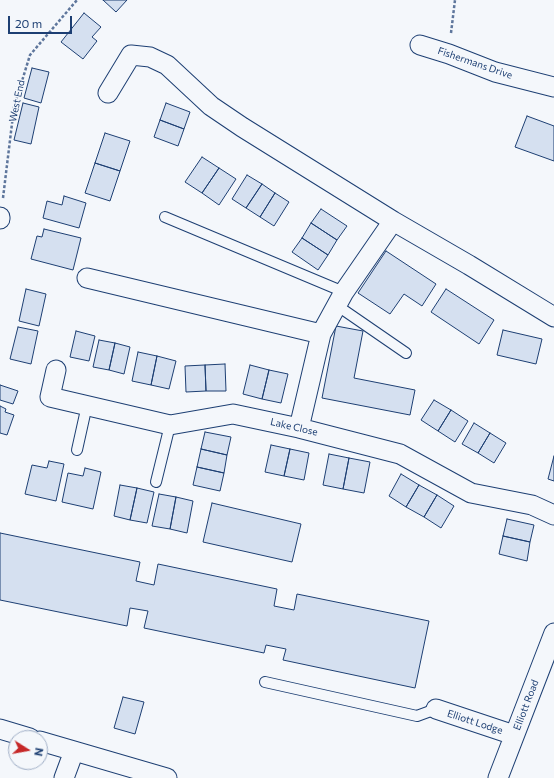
<!DOCTYPE html>
<html>
<head>
<meta charset="utf-8">
<style>
	body { margin:0 }
	#map { position:relative; width:554px; height:778px; overflow:hidden; background:#f4f7fb; font-family:Commissioner,sans-serif }
	canvas { display:block }
	.north { position:absolute; left:8px; top:730px; width:40px; height:40px; box-sizing:border-box; background:#f4f7fb; border:1px solid #9eadc5; border-radius:50%; rotate:101deg; font-size:11px; font-weight:700; line-height:16px; text-align:center; color:#1d3f73 }
	.north::after { content:''; display:block; margin:auto; width:14px; height:18px; background:#c62828; clip-path:polygon(50% 0,100% 100%,50% 72%,0 100%) }
	.scale { position:absolute; left:8px; top:16px; width:64px; height:18px; box-sizing:border-box; border:2px solid #1d3f73; border-top:0; padding-left:5px; font-size:12px; line-height:14px; white-space:nowrap; color:#1d3f73; -webkit-text-stroke:3px #f4f7fb; paint-order:stroke }
</style>
</head>
<body>
<div id="map">
<canvas width="554" height="778"></canvas>
<div class="north">N</div>
<div class="scale">20 m</div>
</div>
<script>
const context = document.querySelector('canvas').getContext('2d');
context.lineJoin = 'round';
function fill(path, color) { context.fillStyle = color; context.fill(path, 'evenodd'); }
const poly = rows => new Path2D(rows.map(r => 'M' + r).join(''));
function trace(path, color, width, dash) { context.strokeStyle = color; context.lineWidth = width; context.lineCap = dash ? 'butt' : 'round'; context.setLineDash(dash || []); context.stroke(path); }
function drawText(font, color, halo, rows, align = 'center') {
  context.font = font + ' Commissioner,sans-serif'; context.lineWidth = 3; context.setLineDash([]); context.textBaseline = 'middle'; context.strokeStyle = halo; context.fillStyle = color; for (const [text, x, y, turn = 0] of rows) {
    context.save(); context.translate(x, y); context.rotate((+turn || 0) * Math.PI / 180); context.textAlign = isNaN(turn) ? turn : align; if (halo) context.strokeText(text, 0, 0); context.fillText(text, 0, 0); context.restore();
  }
}
const building = poly([
	[103,0,127,0,116,12,103,0],
	[84,13,101,27,92,37,97,41,83,59,61,42,84,13],
	[32,68,49,72,41,103,24,98,32,68],
	[23,103,39,107,31,144,14,140,23,103],
	[166,103,190,112,184,129,160,120,166,103],
	[527,116,554,126,554,161,515,147,527,116],
	[160,120,184,129,178,146,154,137,160,120],
	[105,133,130,141,120,171,95,163,105,133],
	[202,157,219,168,202,193,185,182,202,157],
	[95,163,120,171,110,201,85,193,95,163],
	[219,168,236,179,219,205,202,193,219,168],
	[247,175,262,184,246,208,232,199,247,175],
	[262,184,275,193,260,217,246,208,262,184],
	[275,193,289,202,274,226,260,217,275,193],
	[64,196,86,203,79,228,43,218,47,201,62,205,64,196],
	[321,209,347,226,337,240,311,223,321,209],
	[311,223,337,240,328,255,302,238,311,223],
	[44,229,81,238,73,270,31,259,37,236,42,237,44,229],
	[302,238,328,255,318,270,292,252,302,238],
	[386,251,436,284,422,306,404,294,390,314,358,293,386,251],
	[26,289,46,294,39,326,19,321,26,289],
	[446,289,494,320,479,344,431,312,446,289],
	[336,326,363,331,354,378,415,390,410,415,322,398,336,326],
	[18,327,38,331,31,364,10,359,18,327],
	[503,330,542,339,536,364,497,355,503,330],
	[76,331,95,336,89,361,70,357,76,331],
	[99,340,115,343,109,370,93,367,99,340],
	[115,343,130,347,124,374,109,370,115,343],
	[138,352,157,356,151,385,132,381,138,352],
	[157,356,176,361,169,389,151,385,157,356],
	[225,364,226,391,206,391,205,365,225,364],
	[205,365,206,391,186,392,185,366,205,365],
	[250,365,269,370,262,399,243,394,250,365],
	[269,370,288,374,281,403,262,399,269,370],
	[0,385,18,391,13,404,0,400,0,385],
	[434,400,451,410,438,431,421,420,434,400],
	[0,406,6,409,5,412,14,415,7,435,0,433,0,406],
	[451,410,468,421,455,442,438,431,451,410],
	[474,423,490,433,478,453,462,444,474,423],
	[205,432,231,437,227,455,201,449,205,432],
	[490,433,506,443,494,463,478,453,490,433],
	[271,445,290,449,284,476,265,472,271,445],
	[201,449,227,455,224,473,197,467,201,449],
	[290,449,309,453,304,480,284,476,290,449],
	[329,454,349,458,343,489,323,485,329,454],
	[554,456,554,481,548,479,554,456],
	[349,458,370,462,364,493,343,489,349,458],
	[49,461,64,464,56,501,25,494,32,465,47,468,49,461],
	[197,467,224,473,220,491,193,485,197,467],
	[85,468,101,472,93,509,62,502,68,473,83,476,85,468],
	[401,474,419,485,406,507,389,496,401,474],
	[120,485,137,488,130,520,114,516,120,485],
	[419,485,437,495,424,517,406,507,419,485],
	[137,488,154,492,147,523,130,520,137,488],
	[159,494,176,497,170,529,152,526,159,494],
	[437,495,454,506,441,528,424,517,437,495],
	[176,497,193,501,187,533,170,529,176,497],
	[212,503,301,524,292,562,203,542,212,503],
	[507,519,534,525,530,542,503,536,507,519],
	[0,533,140,562,136,581,154,585,158,564,277,589,274,606,294,610,297,594,429,621,415,688,283,660,286,649,266,645,264,653,144,628,148,611,130,608,127,626,0,600,0,533],
	[503,536,530,542,527,561,499,554,503,536],
	[123,697,144,702,135,734,114,728,123,697]
]);
const path = poly([
	[451,33,455,0],
	[3,198,14,107,30,55,77,0]
]);
const service = poly([
	[165,217,344,292],
	[336,306,345,311,406,353],
	[77,450,87,405],
	[156,482,170,425],
	[265,682,417,716,436,709]
]);
const minor = poly([
	[420,45,449,54,495,72,554,87],
	[108,93,131,55,150,57,167,65,211,106,242,127,393,221,469,265,554,317],
	[0,219,0,217],
	[87,278,321,334],
	[56,370,50,397,170,425,233,414,299,428,400,454,471,493,532,505,554,515],
	[299,428,321,334,344,292,393,221],
	[436,709,514,735],
	[0,729,30,738],
	[40,741,167,778],
	[64,778,74,751],
	[498,778,554,633]
]);
const streetNames = [
	["Fishermans Drive",475,63,19],
	["West End",17,101,-78],
	["Lake Close",294,427,13],
	["Elliott Road",526,705,-69],
	["Elliott Lodge",475,722,18]
];
fill(building, '#d5e0f0');
trace(building, '#1d3f73', 1);
trace(service, '#1d3f73', 12);
trace(minor, '#1d3f73', 21);
trace(path, '#5e769c', 2.5, [3, 2]);
trace(service, '#f4f7fb', 10);
trace(minor, '#f4f7fb', 19);
drawText('10px', '#1d3f73', '#f4f7fb', streetNames);
</script>
</body>
</html>
